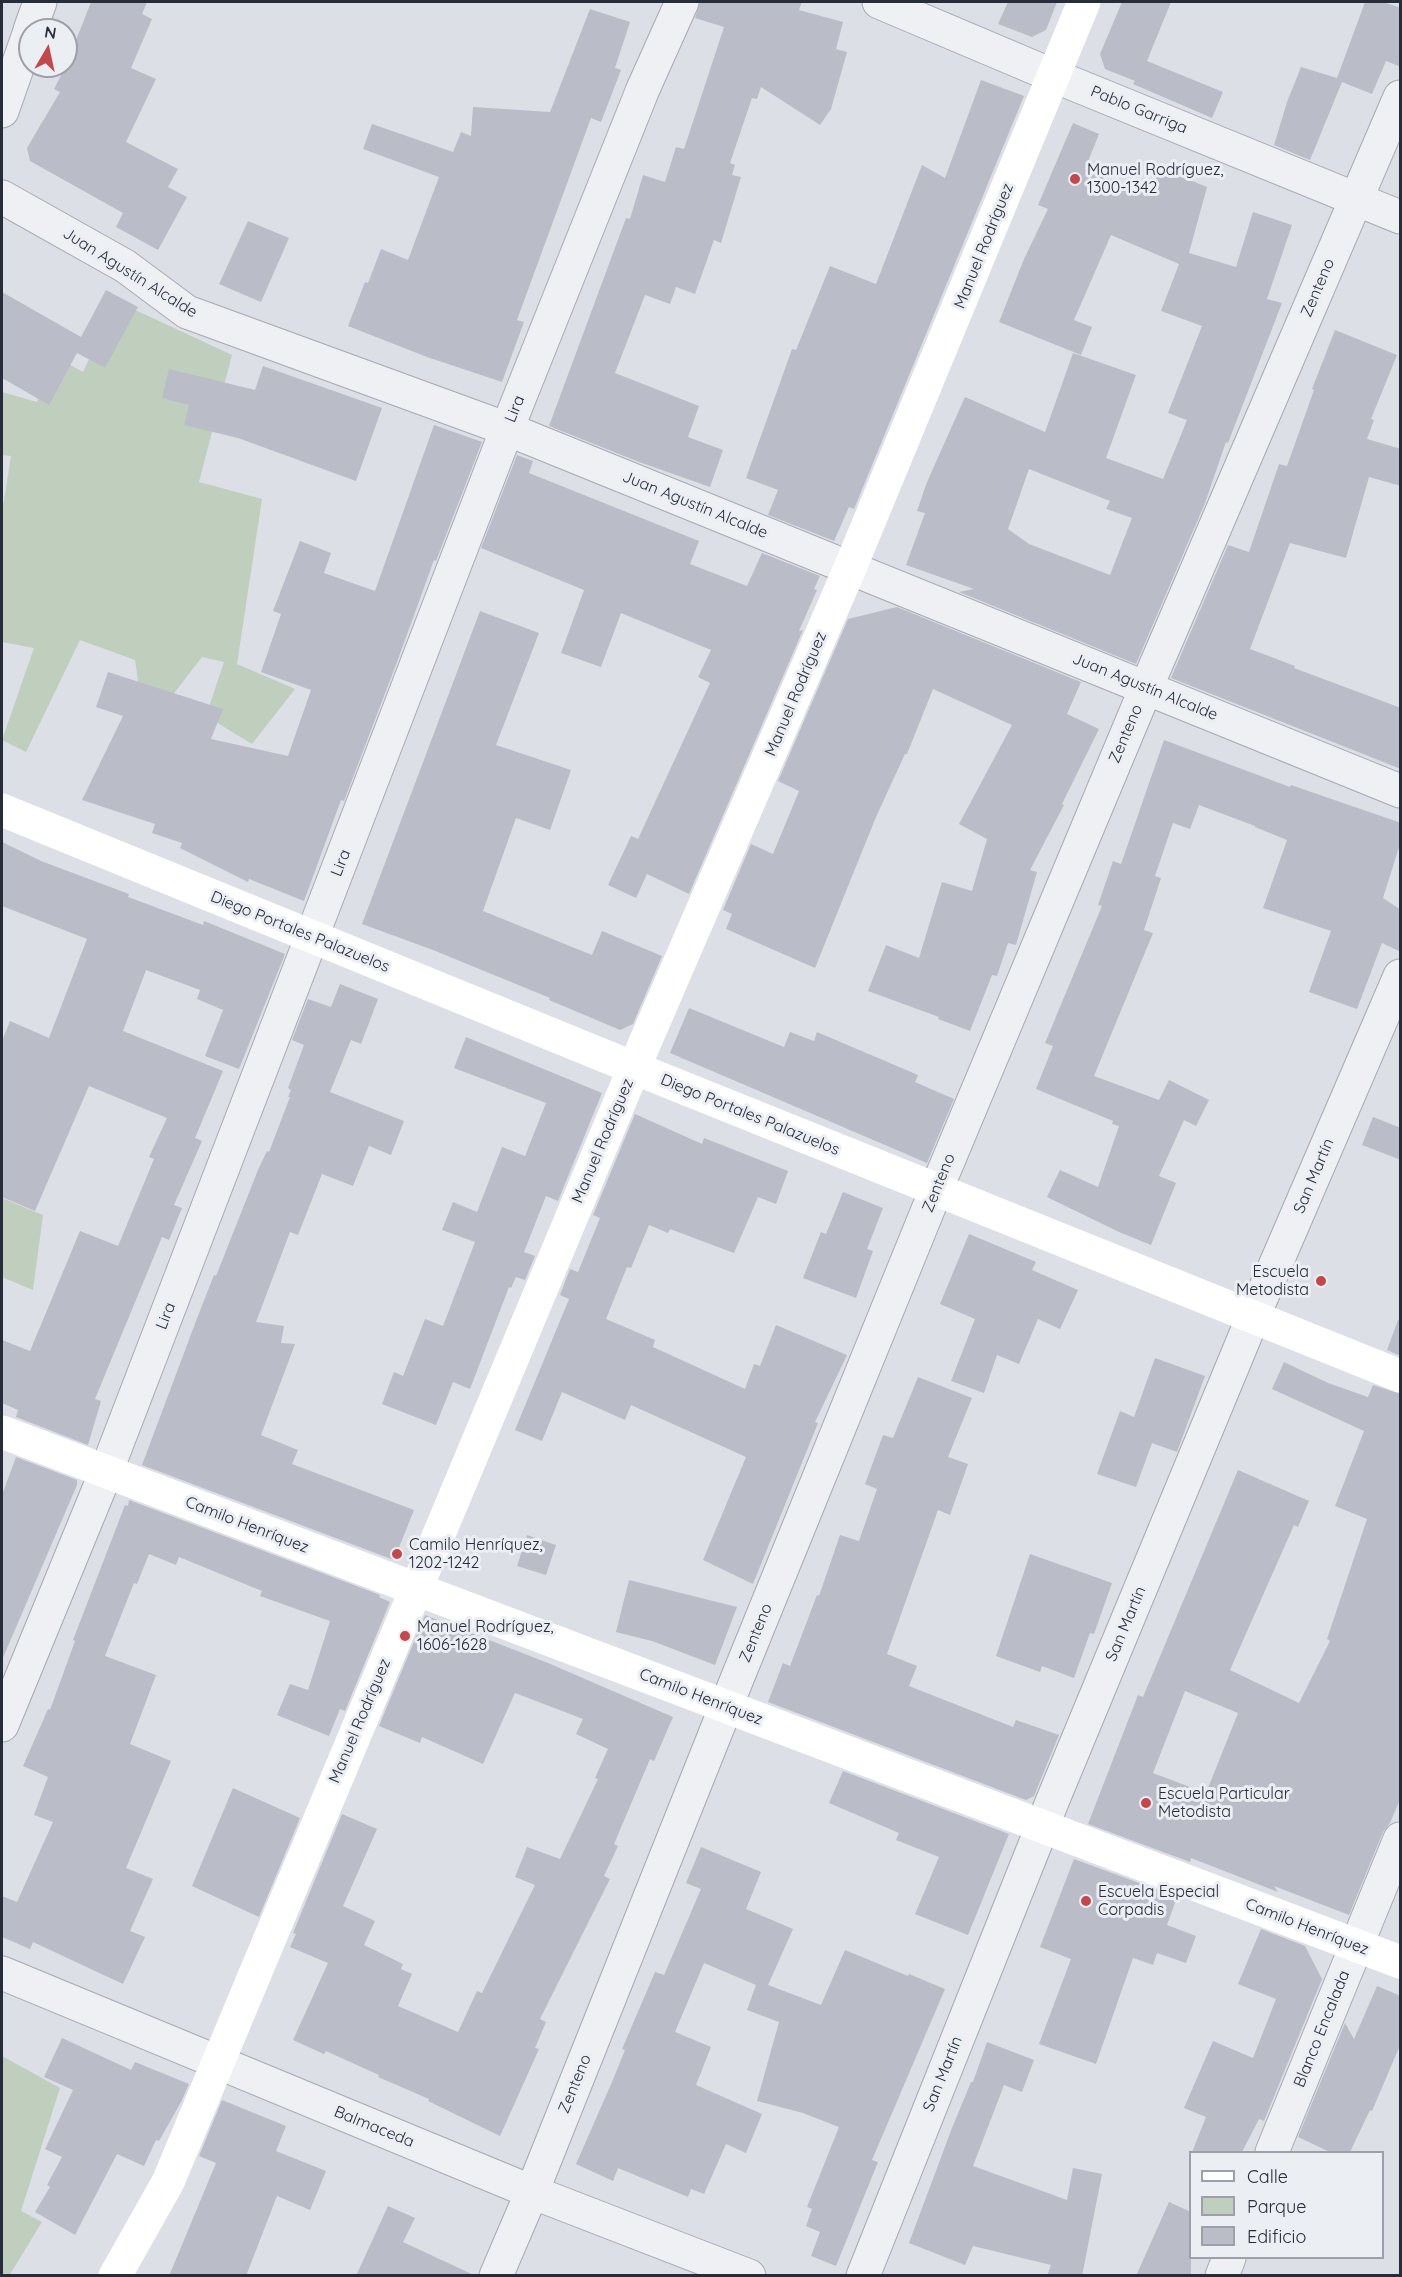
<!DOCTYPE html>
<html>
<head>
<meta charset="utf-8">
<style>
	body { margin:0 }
	#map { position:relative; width:1402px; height:2277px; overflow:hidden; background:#dcdfe5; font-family:Quicksand,sans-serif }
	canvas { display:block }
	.frame { position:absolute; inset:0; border:3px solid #272c3a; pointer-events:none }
	.legend { position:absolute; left:1189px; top:2151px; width:195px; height:108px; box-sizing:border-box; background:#ebeef3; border:2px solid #9da0a9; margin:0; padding:8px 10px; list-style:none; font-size:18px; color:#272c3a }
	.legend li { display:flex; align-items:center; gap:12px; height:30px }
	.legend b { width:30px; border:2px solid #9da0a9 }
	.north { position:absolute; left:18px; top:18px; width:60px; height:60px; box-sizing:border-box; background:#ebeef3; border:2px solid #9da0a9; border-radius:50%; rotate:9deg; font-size:16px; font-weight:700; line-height:24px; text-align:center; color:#272c3a }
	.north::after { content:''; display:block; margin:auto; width:21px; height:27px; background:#c2494b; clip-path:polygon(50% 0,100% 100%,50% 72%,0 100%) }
</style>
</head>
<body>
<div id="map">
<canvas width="1402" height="2277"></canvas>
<div class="frame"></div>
<ul class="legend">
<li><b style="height:8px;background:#fff"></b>Calle</li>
<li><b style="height:16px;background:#c0cebe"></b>Parque</li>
<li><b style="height:16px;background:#babdc7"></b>Edificio</li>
</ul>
<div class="north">N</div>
</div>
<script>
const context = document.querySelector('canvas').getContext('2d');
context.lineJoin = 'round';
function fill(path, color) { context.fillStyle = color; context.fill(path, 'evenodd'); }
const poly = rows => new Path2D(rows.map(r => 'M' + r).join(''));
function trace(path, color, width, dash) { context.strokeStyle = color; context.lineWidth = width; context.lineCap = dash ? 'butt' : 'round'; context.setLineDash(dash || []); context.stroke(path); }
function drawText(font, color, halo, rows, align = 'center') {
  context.font = font + ' Quicksand,sans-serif'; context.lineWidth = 6; context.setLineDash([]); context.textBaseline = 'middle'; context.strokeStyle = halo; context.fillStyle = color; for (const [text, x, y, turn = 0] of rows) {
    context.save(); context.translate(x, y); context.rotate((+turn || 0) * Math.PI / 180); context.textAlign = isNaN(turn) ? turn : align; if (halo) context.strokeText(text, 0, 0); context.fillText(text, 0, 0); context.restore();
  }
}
const green = poly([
	[116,301,232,355,199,482,262,499,237,664,295,689,252,744,206,716,224,662,202,657,165,705,140,695,135,660,80,640,26,752,2,740,34,648,2,642,2,506,4,501,11,456,2,455,2,392,37,402,54,356,83,372],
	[2,1198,43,1215,33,1290,2,1277],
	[2,2056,60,2088,21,2211,42,2222,9,2276,2,2273]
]);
const building = poly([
	[91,2,147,2,142,14,152,19,131,68,156,79,126,142,178,169,168,187,187,197,158,250,116,227,123,213,30,161,27,148,60,92,54,89,66,66],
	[700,2,802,2,799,10,843,22,836,49,847,52,831,109,820,125,761,87,757,99,752,98,730,163,735,165,732,175,741,177,721,243,714,240,695,294,676,287,670,304,645,295,615,373,699,406,688,437,723,450,710,487,639,462,549,426,626,218,630,219,643,175,665,182,676,147,684,149,724,27,695,18],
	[1008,2,1057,2,1046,30,1032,37,998,24],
	[1122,2,1171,2,1147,61,1223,92,1212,118,1133,84,1135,81,1105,69,1100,54],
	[1365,2,1383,2,1401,8,1401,67,1386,61,1372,94,1342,82,1310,160,1274,145,1287,102,1301,67,1337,78],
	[590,9,630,22,615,68,621,70,601,122,591,118,517,320,524,322,502,382,427,357,348,326,365,282,368,283,381,249,408,260,439,177,363,149,372,124,453,152,461,132,471,136,473,107,550,112],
	[981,80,1024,96,854,509,849,507,834,541,768,515,778,490,746,478,792,349,796,350,830,266,876,284,922,165,945,178],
	[1073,123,1099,134,1085,169,1146,194,1163,167,1175,174,1207,187,1189,253,1236,267,1253,212,1292,225,1267,299,1282,303,1228,443,1226,442,1205,503,1136,664,959,592,974,589,906,565,925,513,917,511,927,482,965,397,1045,432,1073,353,1136,375,1106,458,1163,479,1187,420,1168,413,1202,326,1161,311,1179,264,1111,235,1074,320,1092,327,1081,355,999,322,1024,259,1048,209,1038,205],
	[1029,469,1110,501,1106,509,1132,518,1110,575,1029,544,1008,529],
	[248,221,289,238,261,302,219,284],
	[106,290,138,307,105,368,77,353,49,405,2,378,2,292,81,337],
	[1335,330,1397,355,1371,419,1374,420,1367,439,1401,449,1401,486,1369,477,1346,558,1290,543,1250,649,1295,666,1294,668,1401,708,1401,769,1171,678,1228,545,1249,552,1279,464,1287,466,1314,390,1312,389],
	[263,366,382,408,356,481,238,438,184,425,189,405,162,398,169,369,255,390],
	[434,425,482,442,436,561,434,560,397,662,344,801,341,800,304,901,249,879,248,882,180,848,182,843,152,833,155,824,82,800,123,716,96,707,108,672,223,709,211,739,288,756,311,690,261,672,281,614,273,611,300,541,331,553,324,573,375,591],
	[517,455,533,461,529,473,699,541,690,564,747,586,762,553,820,576,814,589,817,590,799,631,803,630,689,894,647,874,636,898,608,885,631,836,638,839,710,683,698,677,711,650,621,613,601,667,561,653,584,590,481,548],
	[897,607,1081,682,1067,714,1099,729,1062,804,1064,805,1030,870,1037,872,1016,945,1008,943,997,976,992,975,970,1031,938,1019,939,1017,868,991,886,945,919,958,942,882,972,891,987,839,959,824,1012,725,933,689,907,754,905,754,876,817,815,968,726,929,732,914,723,910,751,844,773,854,799,791,778,781,848,619],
	[480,611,539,633,496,745,571,770,550,830,516,818,483,911,592,955,602,931,662,956,633,1024,620,1030,549,1000,550,998,433,950,362,924],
	[1164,740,1290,787,1291,785,1401,823,1401,841,1383,898,1401,910,1401,952,1382,943,1357,1009,1309,992,1331,931,1263,908,1287,840,1255,827,1255,826,1199,805,1190,829,1173,823,1155,876,1161,878,1144,930,1153,933,1094,1076,1159,1100,1169,1080,1209,1100,1196,1126,1184,1120,1159,1176,1176,1183,1151,1245,1119,1232,1047,1197,1060,1170,1098,1187,1119,1126,1112,1124,1113,1121,1036,1089,1053,1046,1045,1043,1102,906,1098,905,1113,861,1121,864],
	[2,842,41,861,129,894,128,897,203,925,204,921,285,954,239,1069,205,1056,223,1010,197,999,200,990,146,970,123,1031,223,1071,195,1138,202,1141,174,1205,182,1208,169,1240,162,1237,95,1399,101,1401,88,1445,16,1417,18,1410,2,1403,2,1340,30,1351,80,1231,118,1246,154,1159,149,1157,167,1118,89,1086,35,1211,2,1197,2,1041,10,1021,49,1038,87,939,2,906],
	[340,984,378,999,361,1044,351,1040,330,1092,404,1121,391,1155,369,1146,353,1186,322,1174,298,1235,290,1232,256,1322,284,1326,281,1343,295,1344,261,1435,298,1450,292,1464,414,1510,394,1560,142,1465,196,1321,214,1275,216,1276,258,1170,267,1151,269,1152,290,1097,288,1097,291,1090,288,1088,304,1045,292,1040,308,999,331,1007],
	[689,1008,784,1047,790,1032,814,1041,817,1032,918,1075,915,1082,954,1099,927,1163,670,1053],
	[466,1037,602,1093,558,1201,546,1196,524,1252,535,1256,525,1280,516,1277,511,1288,509,1287,470,1389,453,1382,436,1425,382,1404,394,1372,403,1376,425,1319,443,1326,475,1242,442,1230,453,1202,477,1212,502,1147,525,1156,546,1103,454,1068],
	[635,1114,702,1144,704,1138,788,1171,776,1204,758,1197,734,1253,670,1229,668,1233,649,1225,631,1268,627,1267,606,1319,655,1340,653,1347,745,1389,754,1364,760,1366,776,1325,847,1355,815,1422,818,1423,753,1584,703,1560,746,1457,631,1405,625,1420,562,1392,542,1441,515,1430,569,1299,560,1295,570,1269,578,1272,600,1218,593,1215],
	[1373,1117,1401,1128,1401,1160,1362,1145],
	[843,1192,883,1208,867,1249,873,1251,856,1298,803,1278,821,1232,826,1234],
	[969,1234,1036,1262,1032,1270,1078,1290,1060,1329,1038,1319,1019,1364,997,1355,984,1393,951,1381,975,1319,940,1304],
	[1398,1320,1401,1321,1401,1356,1387,1350],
	[1155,1358,1205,1376,1177,1452,1152,1443,1136,1487,1097,1474,1120,1411,1134,1417],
	[1284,1362,1328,1383,1368,1397,1373,1385,1401,1394,1401,1797,1390,1823,1383,1832,1349,1915,1274,1886,1278,1892,1191,1858,1190,1862,1088,1824,1138,1695,1143,1697,1238,1470,1309,1501,1298,1527,1294,1525,1230,1670,1299,1703,1330,1641,1327,1639,1367,1519,1335,1506,1364,1431,1272,1389],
	[1185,1691,1238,1713,1206,1793,1153,1773],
	[918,1377,972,1398,948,1457,968,1464,950,1515,938,1510,887,1654,917,1666,909,1686,1013,1727,1016,1720,1059,1735,1034,1796,1026,1800,768,1702,783,1663,790,1666,817,1595,819,1596,840,1535,859,1541,877,1489,865,1484,883,1435,893,1438],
	[16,1457,77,1480,77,1485,2,1660,2,1495],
	[129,1500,380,1595,379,1597,390,1602,345,1711,340,1709,329,1736,277,1715,290,1684,308,1690,330,1621,260,1596,262,1591,179,1557,176,1565,149,1554,137,1584,134,1583,105,1656,156,1675,130,1744,171,1761,126,1868,153,1879,130,1931,145,1937,123,1984,33,1942,30,1949,2,1937,2,1896,17,1902,53,1822,34,1815,48,1777,23,1766,48,1709,50,1710,75,1641,73,1640,125,1505,128,1506],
	[527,1535,556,1545,546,1575,517,1566],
	[1030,1554,1112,1583,1094,1634,1090,1633,1074,1678,1042,1666,1040,1672,996,1656],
	[629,1580,737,1607,715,1665,652,1641,616,1632],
	[425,1615,548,1663,673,1717,654,1761,650,1759,614,1844,618,1846,604,1876,610,1879,540,2019,546,2022,535,2048,539,2049,500,2136,428,2101,429,2099,378,2077,379,2075,326,2051,324,2054,293,2040,328,1963,290,1947,296,1934,293,1933,342,1814,377,1829,343,1906,375,1921,364,1945,403,1964,401,1969,412,1974,398,2006,458,2032,477,1991,482,1993,535,1885,515,1877,527,1847,560,1859,598,1779,595,1778,608,1749,576,1734,583,1719,515,1693,483,1764,422,1737,420,1743,379,1726],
	[843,1771,1009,1834,968,1935,915,1914,939,1857,896,1840,899,1833,829,1803],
	[233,1788,300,1818,259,1917,192,1886],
	[701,1847,761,1872,746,1909,793,1929,768,1985,821,2005,845,1950,908,1976,909,1974,945,1989,872,2160,878,2162,836,2266,811,2256,820,2232,806,2226,812,2209,807,2207,839,2127,803,2113,757,2101,779,2022,747,2010,756,1985,704,1963,675,2032,711,2047,696,2085,762,2114,746,2153,726,2144,704,2194,691,2189,688,2197,618,2168,613,2181,576,2164,612,2082,625,2050,622,2049,655,1972,664,1975,701,1889,686,1883],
	[1074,1859,1177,1897,1167,1925,1196,1936,1186,1963,1157,1953,1153,1965,1133,1958,1096,2064,1039,2044,1071,1959,1040,1947],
	[1261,1929,1305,1946,1322,1979,1264,2121,1259,2119,1242,2152,1192,2152,1206,2117,1184,2108,1213,2041,1253,2058,1276,1999,1238,1984],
	[1377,1986,1401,1996,1401,2043,1372,2111,1370,2110,1350,2152,1330,2152,1298,2137,1345,2023,1354,2039],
	[62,2038,131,2070,135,2062,189,2084,181,2102,159,2141,156,2140,144,2166,117,2154,75,2235,35,2212,50,2187,47,2185,62,2157,45,2149,73,2090,44,2077],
	[987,2042,1034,2060,1022,2092,1004,2085,973,2166,1067,2200,1073,2168,1102,2174,1082,2276,1047,2276,1051,2265,973,2246,965,2265,909,2243,952,2128,971,2082,973,2082],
	[222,2100,286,2126,276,2151,326,2171,310,2210,277,2196,246,2276,169,2276,216,2163,199,2156],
	[1169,2202,1191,2212,1191,2276,1136,2276],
	[388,2206,415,2218,403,2242,476,2276,356,2276]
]);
const street = poly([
	[879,2,1054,76,1400,217],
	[30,30,40,2],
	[2,111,30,31],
	[2,197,125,266,187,312,507,429,1400,791],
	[2,1725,106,1472,507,429,643,89,682,2],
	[2,1973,532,2192,749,2276],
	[1272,2152,1400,1839],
	[496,2276,532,2192,737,1679,936,1190,1146,688,1400,97],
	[863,2276,1052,1802,1253,1317,1400,976],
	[1222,2276,1229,2258]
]);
const secondary = poly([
	[2,810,634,1068,1400,1376],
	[2,1432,1400,1962],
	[115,2276,168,2182,634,1068,850,568,1084,2]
]);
const markers = [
	[1075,179,6,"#c2494b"],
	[1321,1281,6,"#c2494b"],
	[397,1554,6,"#c2494b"],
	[405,1636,6,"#c2494b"],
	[1146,1803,6,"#c2494b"],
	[1086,1901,6,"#c2494b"]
];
const streetNames = [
	["Pablo Garriga",1139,110,22],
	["Manuel Rodríguez",984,246,-68],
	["Juan Agustín Alcalde",130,273,32],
	["Zenteno",1318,288,-67],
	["Lira",515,409,-68],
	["Juan Agustín Alcalde",695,505,22],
	["Juan Agustín Alcalde",1145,687,22],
	["Manuel Rodríguez",796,694,-67],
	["Zenteno",1126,734,-67],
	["Lira",341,863,-69],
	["Diego Portales Palazuelos",300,932,22],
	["Diego Portales Palazuelos",750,1115,22],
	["Manuel Rodríguez",603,1141,-67],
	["San Martín",1314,1176,-67],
	["Zenteno",939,1183,-68],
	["Lira",166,1316,-69],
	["Camilo Henríquez",247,1525,21],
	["San Martín",1126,1624,-67],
	["Zenteno",756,1633,-68],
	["Camilo Henríquez",701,1697,21],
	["Manuel Rodríguez",360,1721,-67],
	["Camilo Henríquez",1307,1927,21],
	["Blanco Encalada",1322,2029,-68],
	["San Martín",943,2074,-68],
	["Zenteno",575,2084,-68],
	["Balmaceda",374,2127,22]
];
const poiNames = [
	["Manuel Rodríguez,",1087,170],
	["1300-1342",1087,188],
	["Escuela",1309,1272,"right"],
	["Metodista",1309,1290,"right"],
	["Camilo Henríquez,",409,1545],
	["1202-1242",409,1563],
	["Manuel Rodríguez,",417,1627],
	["1606-1628",417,1645],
	["Escuela Particular",1158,1794],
	["Metodista",1158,1812],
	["Escuela Especial",1098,1892],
	["Corpadis",1098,1910]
];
fill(green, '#c0cebe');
fill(building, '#babdc7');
trace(street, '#a6a9b2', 35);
trace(street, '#eff0f4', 33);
trace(secondary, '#fff', 33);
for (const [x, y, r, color] of markers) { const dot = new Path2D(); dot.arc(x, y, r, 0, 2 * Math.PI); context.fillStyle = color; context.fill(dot); trace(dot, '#ebeef3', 2); }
drawText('16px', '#272c3a', '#ebeef3', streetNames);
drawText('16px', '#272c3a', '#ebeef3', poiNames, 'left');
</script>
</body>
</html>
